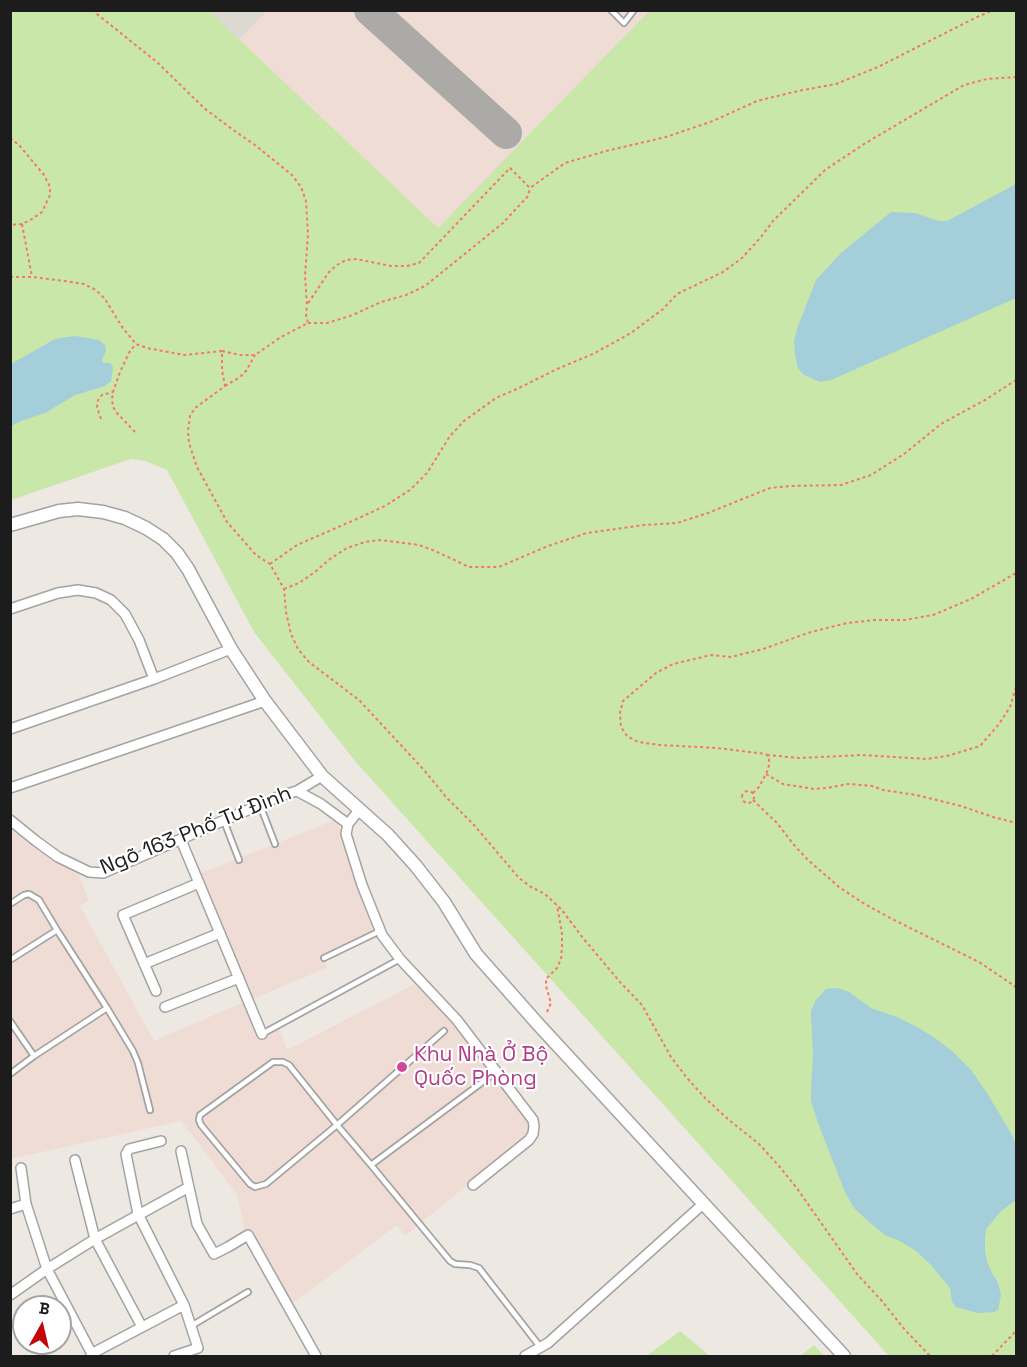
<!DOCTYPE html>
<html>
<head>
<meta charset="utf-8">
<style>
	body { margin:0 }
	#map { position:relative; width:1027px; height:1367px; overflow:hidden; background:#ede9e2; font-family:"Space Grotesk",sans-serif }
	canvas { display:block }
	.frame { position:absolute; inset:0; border:12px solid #1c1c1c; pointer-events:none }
	.north { position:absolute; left:12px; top:1295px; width:60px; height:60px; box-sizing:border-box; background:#fff; border:2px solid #a4a4a4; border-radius:50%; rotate:8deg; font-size:16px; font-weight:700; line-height:24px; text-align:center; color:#1c1c1c }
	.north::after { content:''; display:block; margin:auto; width:21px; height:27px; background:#c30507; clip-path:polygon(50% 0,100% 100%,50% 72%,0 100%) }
</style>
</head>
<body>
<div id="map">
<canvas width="1027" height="1367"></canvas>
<div class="frame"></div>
<div class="north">B</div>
</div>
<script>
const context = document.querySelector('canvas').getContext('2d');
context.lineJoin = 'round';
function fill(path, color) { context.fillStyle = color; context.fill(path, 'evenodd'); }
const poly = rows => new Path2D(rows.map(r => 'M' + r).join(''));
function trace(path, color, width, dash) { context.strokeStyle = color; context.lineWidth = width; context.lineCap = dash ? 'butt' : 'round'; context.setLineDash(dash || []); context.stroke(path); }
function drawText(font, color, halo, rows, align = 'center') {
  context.font = font + ' "Space Grotesk",sans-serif'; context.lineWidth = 4.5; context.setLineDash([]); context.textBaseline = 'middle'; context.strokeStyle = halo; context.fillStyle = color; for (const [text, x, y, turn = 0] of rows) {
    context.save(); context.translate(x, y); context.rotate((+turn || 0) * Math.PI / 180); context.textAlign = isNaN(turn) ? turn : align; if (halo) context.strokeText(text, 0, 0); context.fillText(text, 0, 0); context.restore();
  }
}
const military = poly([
	[162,11,649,11,507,158,411,255],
	[337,819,373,933,324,960,327,968,250,1000,199,874],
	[10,823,77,871,89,901,80,906,154,1041,244,1002,258,1036,279,1027,287,1050,415,984,461,1031,530,1120,531,1131,516,1145,405,1236,397,1225,288,1307,249,1249,237,1194,181,1121,11,1159]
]);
const airport = poly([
	[209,11,267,11,239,39]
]);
const grass = poly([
	[10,11,209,11,438,228,649,11,1016,11,1016,1356,889,1356,355,761,254,632,167,470,145,461,131,459,11,500],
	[680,1331,710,1356,646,1356],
	[814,1345,824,1356,800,1356]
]);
const water = poly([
	[1016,184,1016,298,831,380,820,382,804,375,798,368,795,355,794,341,797,329,816,280,841,253,891,212,915,213,939,221,947,221],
	[75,336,99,340,105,345,106,351,102,360,103,363,110,363,113,367,111,381,105,386,75,395,45,413,21,421,11,426,11,364,55,339],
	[837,988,849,992,871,1008,897,1017,917,1027,935,1038,952,1051,971,1070,987,1093,1012,1135,1016,1145,1016,1200,1000,1212,993,1221,986,1229,985,1239,985,1251,987,1262,991,1271,998,1283,1001,1295,998,1310,994,1312,977,1313,956,1307,952,1302,950,1288,931,1265,915,1250,898,1240,885,1235,869,1222,854,1208,845,1192,818,1123,811,1101,811,1091,813,1053,811,1018,811,1011,816,1000,826,989]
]);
const taxiway = poly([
	[370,10,506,133]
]);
const path = poly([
	[92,10,158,63,204,108,236,132,255,145,292,175,301,187,306,201,308,234,305,276,307,305,329,272,337,265,346,260,356,259,391,266,407,266,419,263,510,168,530,188,565,163,606,151,666,137,713,121,757,101,798,91,836,84,878,67,977,17,994,10],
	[10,138,19,145,44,175,50,187,50,195,42,212,32,219,22,224,10,225],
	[22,224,32,277],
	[10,277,32,277,65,281,84,284,96,290,105,299,122,327,136,344,147,348,184,355,222,351,222,370,225,386,195,408,190,416,188,431,189,443,197,467,227,522,256,555,270,564,284,589,286,612,291,634,298,649,309,662,359,700,424,770,446,797,474,825,519,878,531,887,545,894,561,909,583,938,620,982,642,1005,671,1057,687,1078,706,1099,729,1120,759,1144,779,1166,796,1187,857,1274,882,1301,905,1330,930,1356],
	[308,323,327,323,353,315,381,302,406,295,425,286,503,223,528,196,530,188],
	[222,351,240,355,255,355,281,337,308,323,306,315,307,305],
	[225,386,240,377,246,371,255,355],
	[101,419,97,407,98,400,102,395,113,392],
	[135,432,117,413,113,407,112,399,113,392,120,372,130,351,136,344],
	[270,564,297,545,359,518,385,506,410,490,427,473,450,436,464,421,496,398,519,388,557,369,593,354,631,333,663,309,677,294,723,272,742,258,761,237,773,221,825,170,864,144,964,85,987,79,1016,77],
	[284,589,299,583,315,572,330,559,347,548,365,542,380,540,419,545,435,551,469,567,499,567,548,546,587,533,644,525,677,523,708,513,770,488,790,486,841,485,871,475,904,454,941,424,985,400,1016,380],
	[767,755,800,758,862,755,927,759,947,756,980,746,999,724,1010,707,1016,687],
	[766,774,783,784,814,789,827,788,848,784,872,786,883,790,916,795,961,806,993,817,1016,823],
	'742 797a6 6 0 1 1 12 0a6 6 0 1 1-12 0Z',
	[753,793,759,787,767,772,769,765,769,758,766,754,717,748,660,745,638,742,627,736,621,727,620,713,623,701,656,673,673,664,711,655,731,657,763,649,811,632,847,623,875,620,904,620,933,615,971,599,1016,573],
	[753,800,777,823,794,845,808,860,839,887,863,903,892,919,979,962,1016,987],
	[547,1012,551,1003,546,986,546,979,557,968,561,959,562,947,562,934,557,905],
	[992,1356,1016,1331]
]);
const service = poly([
	[611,10,624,23,634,10],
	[260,805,275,844],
	[224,821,239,860],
	[10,904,24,895,29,894,39,900,57,930,107,1008,133,1051,138,1063,150,1110],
	[324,958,380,931],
	[10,960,57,930],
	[10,1021,34,1056],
	[444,1031,337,1125,266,1184,255,1187,250,1184,201,1125,199,1120,200,1115,273,1062,283,1062,289,1065,337,1125,371,1165,450,1261,455,1264,470,1265,479,1268,541,1348],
	[262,1034,400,959],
	[10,1074,34,1056,107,1008],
	[371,1165,496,1072],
	[191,1326,248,1292]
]);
const minor = poly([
	[10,609,58,593,78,590,96,593,111,600,125,614,139,640,154,679],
	[10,729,154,679,231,649],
	[10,788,265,701],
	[297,791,321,804,348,824],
	[360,809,348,824,346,834,362,885,382,935,400,959,457,1020,533,1120,534,1126,533,1134,529,1140,473,1185],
	[10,820,36,841,58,857,89,872,103,873,280,796,297,791,322,776],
	[181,840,262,1034],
	[144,964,220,933],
	[156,991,123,915,199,883],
	[165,1007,239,978],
	[161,1141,129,1149,126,1154,138,1214,184,1305,198,1348,174,1356],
	[181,1151,197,1224,214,1254,228,1247,248,1235,316,1356],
	[75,1160,95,1239,142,1327],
	[21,1168,26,1204],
	[10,1209,26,1204,47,1269,93,1356],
	[10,1295,47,1269,95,1239,189,1187],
	[91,1354,184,1305],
	[525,1356,548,1343,703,1204]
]);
const tertiary = poly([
	[10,525,59,511,78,509,103,512,125,518,146,528,163,539,177,553,188,569,231,649,265,701,322,776,388,835,416,866,444,902,476,954,537,1023,844,1356]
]);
const markers = [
	[402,1067,6,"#d1479c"]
];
const streetNames = [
	["Ngõ 163 Phố Tư Đình",196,831,-22]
];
const hotelNames = [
	["Khu Nhà Ở Bộ",414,1055],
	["Quốc Phòng",414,1079]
];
fill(military, '#efdcd5');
fill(airport, '#dcd9d3');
fill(grass, '#c8e7a8');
fill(water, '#a3ceda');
trace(taxiway, '#acaaa6', 32);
trace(service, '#a3a3a3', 8);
trace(minor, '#a3a3a3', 12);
trace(tertiary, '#a3a3a3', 15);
trace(path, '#f6766a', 2, [3, 3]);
trace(service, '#fff', 4.5);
trace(minor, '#fff', 9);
trace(tertiary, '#fff', 12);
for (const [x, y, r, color] of markers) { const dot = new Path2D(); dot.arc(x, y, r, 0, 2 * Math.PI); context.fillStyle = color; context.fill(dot); trace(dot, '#fff', 2); }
drawText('21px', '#1c1c1c', '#fff', streetNames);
drawText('21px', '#b23c85', '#fff', hotelNames, 'left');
</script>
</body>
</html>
